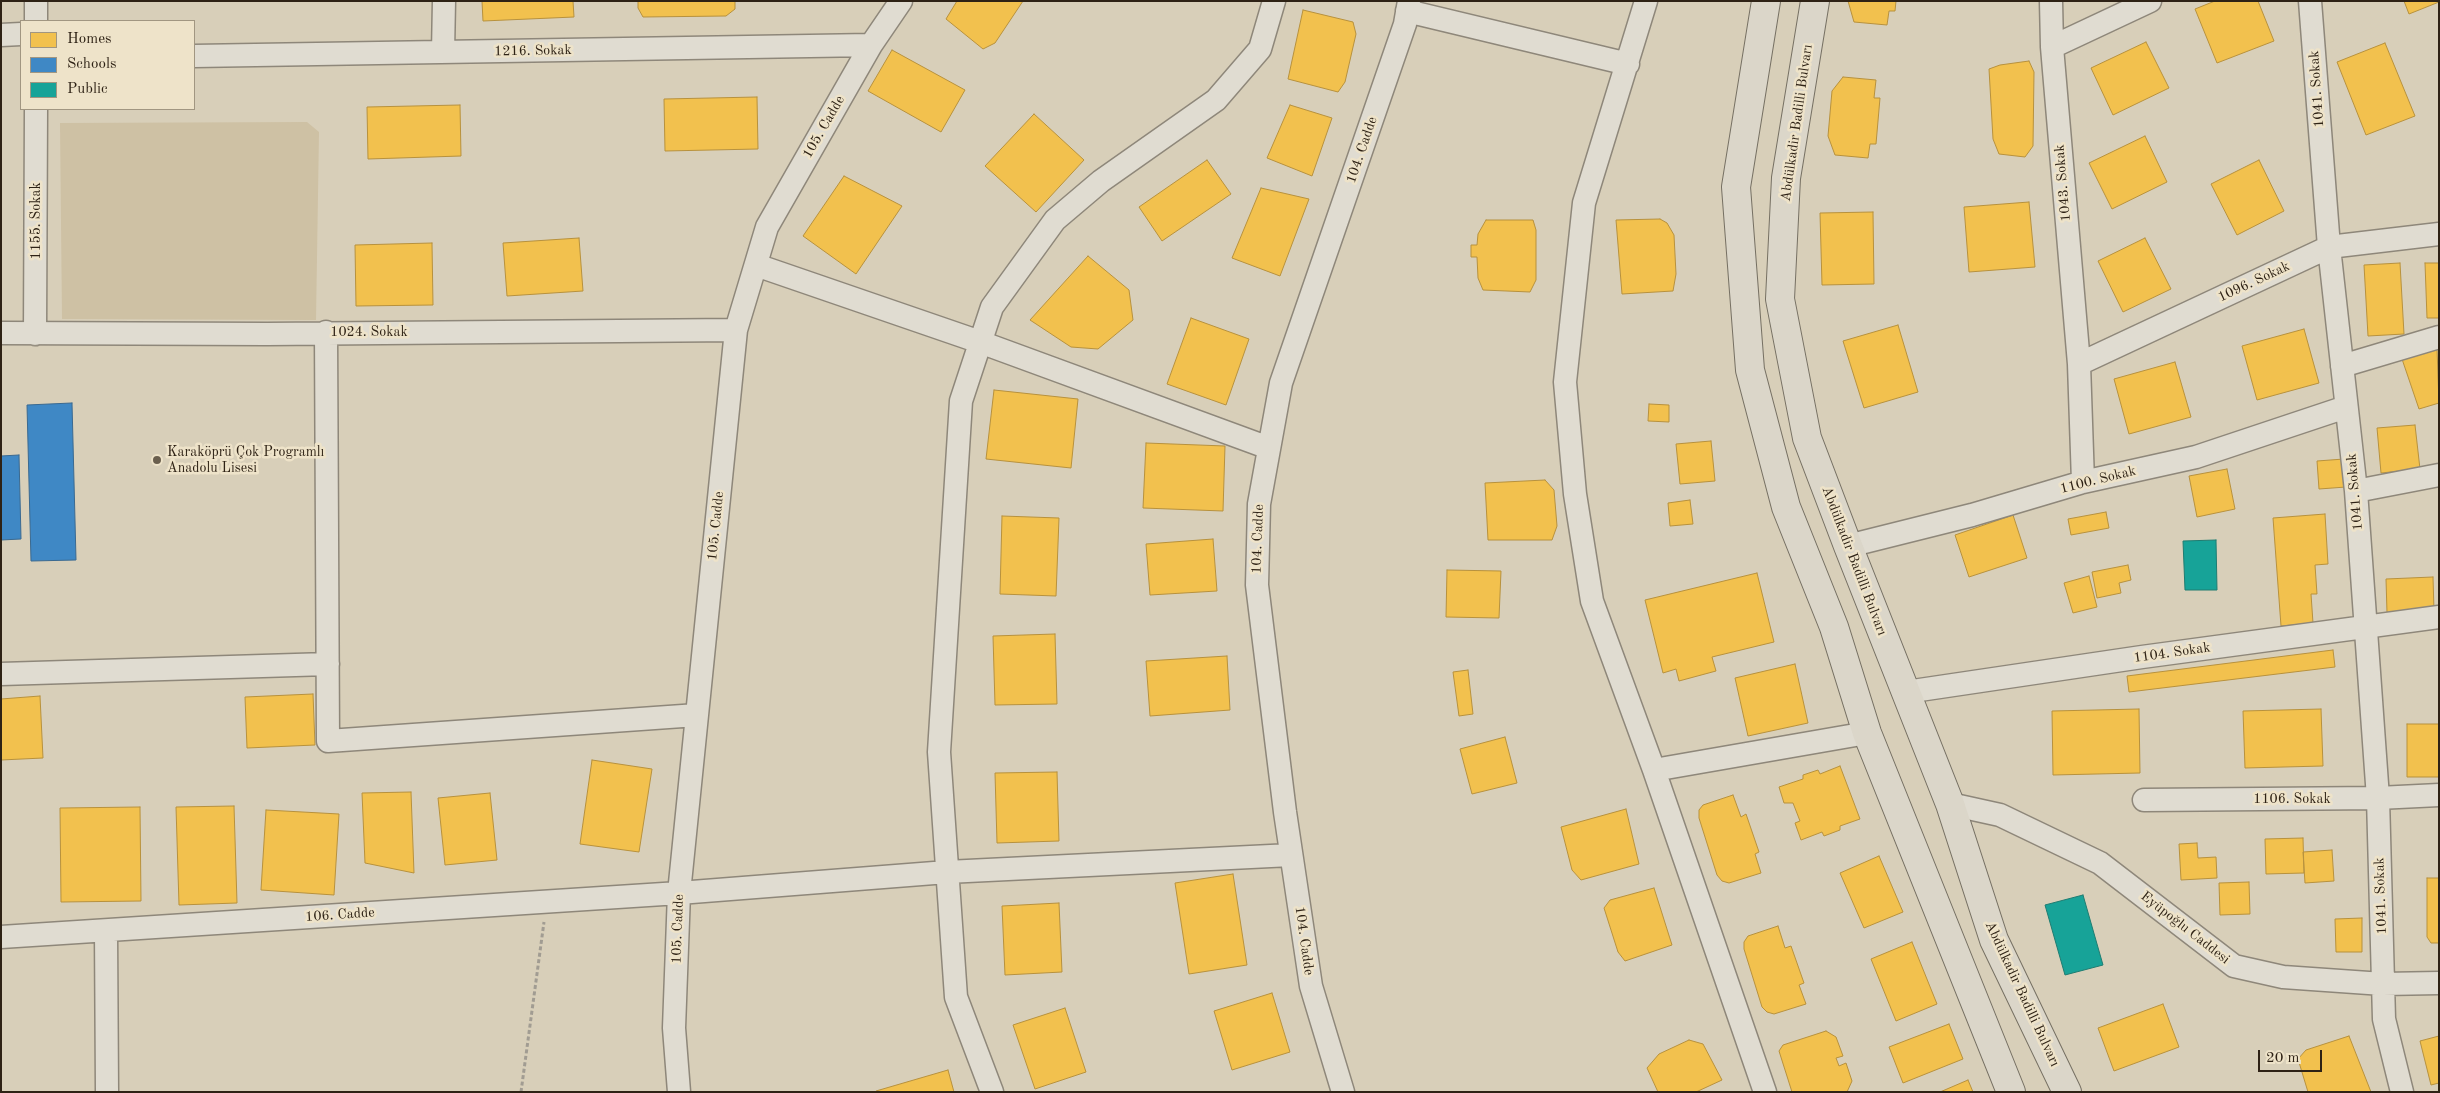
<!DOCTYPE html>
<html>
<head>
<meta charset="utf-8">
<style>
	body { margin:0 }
	#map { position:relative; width:2440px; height:1093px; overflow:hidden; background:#d8cfb9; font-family:"Old Standard TT",serif }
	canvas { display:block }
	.frame { position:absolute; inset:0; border:2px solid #2e2215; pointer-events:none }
	.legend { position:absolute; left:20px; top:20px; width:175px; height:90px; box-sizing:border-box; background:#eee3c9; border:1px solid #a19681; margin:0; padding:6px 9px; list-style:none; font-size:15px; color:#2e2215 }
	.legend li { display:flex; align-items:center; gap:10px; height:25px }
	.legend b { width:25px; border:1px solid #a19681 }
	.scale { position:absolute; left:2258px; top:1050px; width:64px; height:22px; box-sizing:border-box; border:2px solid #2e2215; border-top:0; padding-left:6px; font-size:15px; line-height:18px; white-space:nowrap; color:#2e2215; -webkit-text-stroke:4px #eee3c9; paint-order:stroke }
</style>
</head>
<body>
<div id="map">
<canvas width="2440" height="1093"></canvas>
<div class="frame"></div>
<ul class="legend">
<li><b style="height:14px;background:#f2c14e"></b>Homes</li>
<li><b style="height:14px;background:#3f88c5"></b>Schools</li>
<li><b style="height:14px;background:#17a398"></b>Public</li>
</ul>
<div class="scale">20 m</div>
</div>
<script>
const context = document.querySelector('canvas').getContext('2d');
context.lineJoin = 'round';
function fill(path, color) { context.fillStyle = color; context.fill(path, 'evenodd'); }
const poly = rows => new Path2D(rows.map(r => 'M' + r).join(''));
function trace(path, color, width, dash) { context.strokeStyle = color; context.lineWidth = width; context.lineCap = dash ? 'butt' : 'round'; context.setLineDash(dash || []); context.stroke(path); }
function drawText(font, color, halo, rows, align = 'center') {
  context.font = font + ' "Old Standard TT",serif'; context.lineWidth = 5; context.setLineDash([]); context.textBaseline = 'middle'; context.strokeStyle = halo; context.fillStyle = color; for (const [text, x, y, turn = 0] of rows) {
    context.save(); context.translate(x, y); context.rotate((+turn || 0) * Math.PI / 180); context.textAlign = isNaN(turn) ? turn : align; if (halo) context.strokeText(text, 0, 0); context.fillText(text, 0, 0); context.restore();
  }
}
const green = poly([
	[307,122,319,132,316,320,62,319,60,123]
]);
const homes = poly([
	[482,1,573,1,574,17,483,21,482,1],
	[638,1,735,1,735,9,726,16,643,17,638,8,638,1],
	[957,1,1023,1,995,43,983,49,946,19,957,1],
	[1848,1,1896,1,1895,11,1889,11,1887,25,1854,22,1848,1],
	[2215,1,2258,1,2274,41,2217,63,2195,9,2215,1],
	[2404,1,2439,1,2439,2,2409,14,2404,1],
	[1303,10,1353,22,1356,34,1345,82,1338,92,1288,79,1303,10],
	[2146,42,2169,88,2113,115,2091,68,2146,42],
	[2385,43,2415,116,2366,135,2337,62,2385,43],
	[892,50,965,90,941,132,868,91,892,50],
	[2029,61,2034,72,2033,146,2025,157,1999,154,1993,139,1989,69,2000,65,2029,61],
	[1843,77,1876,80,1874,98,1880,98,1876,144,1870,144,1868,158,1835,155,1828,136,1832,91,1843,77],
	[757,97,758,149,665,151,664,99,757,97],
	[460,105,461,156,368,159,367,107,460,105],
	[1290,105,1332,118,1312,176,1267,158,1290,105],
	[1034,114,1084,160,1036,212,985,166,1034,114],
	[2145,136,2167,182,2112,209,2089,163,2145,136],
	[1207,160,1231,194,1162,241,1139,207,1207,160],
	[2259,160,2284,211,2237,235,2211,184,2259,160],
	[844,176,902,206,856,274,803,236,844,176],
	[1261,188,1309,199,1280,276,1232,258,1261,188],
	[2029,202,2035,267,1969,272,1964,207,2029,202],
	[1873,212,1874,284,1822,285,1820,213,1873,212],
	[1660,219,1667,223,1674,235,1676,274,1673,291,1622,294,1616,220,1660,219],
	[1486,220,1533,220,1536,230,1536,280,1530,292,1483,290,1478,278,1477,257,1471,257,1471,245,1477,245,1478,234,1486,220],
	[579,238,583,291,507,296,503,243,579,238],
	[2145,238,2171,289,2123,312,2098,261,2145,238],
	[432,243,433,305,356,306,355,245,432,243],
	[1088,256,1129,290,1133,320,1098,349,1071,347,1030,320,1088,256],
	[2400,263,2404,334,2368,336,2364,265,2400,263],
	[2425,263,2439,263,2439,318,2427,318,2425,263],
	[1191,318,1249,339,1226,405,1167,384,1191,318],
	[1898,325,1918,392,1864,408,1843,341,1898,325],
	[2304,329,2319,383,2257,400,2242,346,2304,329],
	[2437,348,2439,403,2419,409,2402,359,2437,348],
	[2175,362,2191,417,2129,434,2114,379,2175,362],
	[994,390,1078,399,1071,468,986,459,994,390],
	[1649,404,1669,405,1669,422,1648,421,1649,404],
	[2415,425,2420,469,2381,473,2377,428,2415,425],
	[1711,441,1715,481,1680,484,1676,444,1711,441],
	[1146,443,1225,446,1223,511,1143,508,1146,443],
	[2344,459,2346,487,2319,489,2317,461,2344,459],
	[2227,469,2235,509,2197,517,2189,476,2227,469],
	[1545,480,1554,490,1557,526,1552,540,1488,540,1485,483,1545,480],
	[1690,500,1693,524,1670,526,1668,503,1690,500],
	[2106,512,2109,528,2071,535,2068,519,2106,512],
	[2325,514,2328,564,2315,565,2317,594,2311,594,2313,623,2281,626,2273,518,2325,514],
	[2013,515,2027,558,1969,577,1955,535,2013,515],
	[1002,516,1059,518,1056,596,1000,594,1002,516],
	[1213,539,1217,591,1150,595,1146,544,1213,539],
	[2128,565,2131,580,2119,583,2121,593,2097,598,2092,572,2128,565],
	[1447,570,1501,571,1499,618,1446,617,1447,570],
	[1757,573,1774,642,1712,657,1716,671,1679,681,1676,669,1663,673,1645,600,1757,573],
	[2089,576,2097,607,2073,613,2064,583,2089,576],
	[2433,577,2434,611,2387,613,2386,579,2433,577],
	[1055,634,1057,704,995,705,993,636,1055,634],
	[2333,650,2335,667,2129,692,2127,676,2333,650],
	[1227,656,1230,710,1150,716,1146,661,1227,656],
	[1795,664,1808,723,1748,736,1735,678,1795,664],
	[1468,670,1473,714,1459,716,1453,672,1468,670],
	[313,694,315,745,247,748,245,697,313,694],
	[40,696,43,758,1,760,1,699,40,696],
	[2139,709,2140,773,2053,775,2052,711,2139,709],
	[2321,709,2323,766,2245,768,2243,711,2321,709],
	[2407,724,2439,724,2439,777,2407,777,2407,724],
	[1505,737,1517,783,1472,794,1460,749,1505,737],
	[592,760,652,769,639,852,580,844,592,760],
	[1840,766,1860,819,1840,826,1840,830,1824,836,1822,832,1801,840,1795,823,1800,821,1793,803,1784,803,1779,787,1803,779,1803,775,1818,770,1820,774,1840,766],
	[1057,772,1059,841,997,843,995,773,1057,772],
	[411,792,414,873,365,863,362,793,411,792],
	[490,793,497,860,445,865,438,798,490,793],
	[1733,795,1741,817,1746,814,1759,852,1755,854,1761,873,1729,883,1722,881,1717,875,1699,818,1699,810,1703,805,1733,795],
	[234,806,237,903,179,905,176,807,234,806],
	[140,807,141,901,61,902,60,808,140,807],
	[1626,809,1639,864,1581,880,1572,870,1561,827,1626,809],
	[266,810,339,814,334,895,261,890,266,810],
	[2303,838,2304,873,2266,874,2265,839,2303,838],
	[2197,843,2198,858,2216,857,2217,878,2181,880,2179,844,2197,843],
	[2332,850,2334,881,2305,883,2303,852,2332,850],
	[1879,856,1903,912,1864,928,1840,873,1879,856],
	[1233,874,1247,965,1189,974,1175,883,1233,874],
	[2427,878,2439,878,2439,943,2431,943,2427,937,2427,878],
	[2249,882,2250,914,2220,915,2219,883,2249,882],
	[1654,888,1672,945,1625,961,1618,952,1604,908,1610,900,1654,888],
	[1059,903,1062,972,1005,975,1002,906,1059,903],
	[2362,918,2362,952,2336,952,2335,919,2362,918],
	[1778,926,1785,948,1791,946,1804,983,1799,985,1806,1004,1774,1014,1767,1012,1762,1007,1744,949,1744,942,1748,936,1778,926],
	[1912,942,1937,1004,1896,1021,1871,959,1912,942],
	[1272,993,1290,1052,1232,1070,1214,1011,1272,993],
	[2163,1004,2179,1047,2114,1071,2098,1028,2163,1004],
	[1065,1008,1086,1072,1035,1089,1013,1025,1065,1008],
	[1949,1024,1963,1059,1903,1083,1889,1047,1949,1024],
	[1826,1031,1836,1037,1843,1056,1836,1058,1839,1066,1846,1063,1852,1081,1847,1092,1792,1092,1779,1051,1783,1045,1826,1031],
	[2349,1036,2371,1092,2308,1092,2298,1059,2306,1050,2349,1036],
	[2439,1036,2439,1083,2431,1085,2420,1041,2439,1036],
	[1689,1040,1703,1044,1722,1080,1696,1092,1658,1092,1647,1068,1659,1054,1689,1040],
	[948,1070,954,1092,876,1092,876,1091,948,1070],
	[1968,1080,1973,1092,1940,1092,1968,1080]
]);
const schools = poly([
	[72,403,76,560,31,561,27,405,72,403],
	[19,455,21,539,1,540,1,456,19,455]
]);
const public = poly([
	[2216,540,2217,590,2185,590,2183,541,2216,540],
	[2083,895,2103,965,2065,975,2045,905,2083,895]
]);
const path = poly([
	[521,1092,544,922]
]);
const minor = poly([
	[36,1,36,21],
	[1646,1,1584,203,1565,382,1575,494,1592,601,1654,770],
	[2051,1,2052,47,2079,364,2083,482],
	[2310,1,2329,247,2356,491,2378,798,2384,1019,2402,1092],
	[1407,11,1628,64],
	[1,35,21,34],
	[2052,47,2150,1],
	[443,52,444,1],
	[194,56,871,45],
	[756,265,980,342,1269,448],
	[326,332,328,741,697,715],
	[1,333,267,334,736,330],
	[35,334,36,109],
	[2079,364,2329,247,2439,234],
	[2342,366,2439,337],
	[2356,491,2439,475],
	[1848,546,1972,515,2083,482,2196,457,2346,407],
	[1,674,328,664],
	[1906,692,2142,657,2439,617],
	[2144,800,2378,798,2439,795],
	[1950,804,2000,815,2100,863,2234,966,2283,977,2383,984,2439,983],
	[106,931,107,1092],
	[1,937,679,893,947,872,1291,855],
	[679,1092,674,1028,679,893,736,330,767,227,871,45,901,1],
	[992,1092,956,997,939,752,961,401,992,307,1055,220,1101,181,1216,100,1260,49,1274,1],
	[1343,1092,1311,986,1285,812,1257,585,1259,504,1281,383,1405,24,1409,1],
	[1765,1092,1654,770,1867,733]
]);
const major = poly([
	[1766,1,1736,187,1750,370,1786,507,1834,627,1867,733,2011,1092],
	[1815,1,1786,178,1780,299,1807,438,1848,546,1950,804,1994,940,2067,1092]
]);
const markers = [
	[157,460,5,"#6a5f4e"]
];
const streetNames = [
	["1216. Sokak",533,51,-1],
	["1041. Sokak",2317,89,-94],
	["Abdülkadir Badilli Bulvarı",1797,123,-82],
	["105. Cadde",824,127,-60],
	["104. Cadde",1362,150,-71],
	["1043. Sokak",2063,183,-95],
	["1155. Sokak",36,221,-90],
	["1096. Sokak",2254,282,-25],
	["1024. Sokak",369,332],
	["1100. Sokak",2098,480,-14],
	["1041. Sokak",2355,492,-95],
	["105. Cadde",716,526,-84],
	["104. Cadde",1258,539,-88],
	["Abdülkadir Badilli Bulvarı",1854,561,69],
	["1104. Sokak",2172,653,-8],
	["1106. Sokak",2292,799],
	["1041. Sokak",2381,896,-92],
	["106. Cadde",340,915,-4],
	["Eyüpoğlu Caddesi",2185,928,38],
	["105. Cadde",678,929,-88],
	["104. Cadde",1304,941,82],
	["Abdülkadir Badilli Bulvarı",2022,994,65]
];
const poiNames = [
	["Karaköprü Çok Programlı",167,452],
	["Anadolu Lisesi",167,468]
];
fill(green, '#cec1a4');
fill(homes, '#f2c14e');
trace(homes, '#b7913d', 1);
fill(schools, '#3f88c5');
trace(schools, '#3a6990', 1);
fill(public, '#17a398');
trace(public, '#1e7c71', 1);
trace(minor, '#8e877a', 25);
trace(major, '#767063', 30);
trace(path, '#a19c92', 3, [4, 2.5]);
trace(minor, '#e0dcd1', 22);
trace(major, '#dbd6c9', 28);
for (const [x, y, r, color] of markers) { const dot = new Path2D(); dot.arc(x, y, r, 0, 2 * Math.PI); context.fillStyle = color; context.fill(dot); trace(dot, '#eee3c9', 2); }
drawText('14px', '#2e2215', '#eee3c9', streetNames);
drawText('14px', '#2e2215', '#eee3c9', poiNames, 'left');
</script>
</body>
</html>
